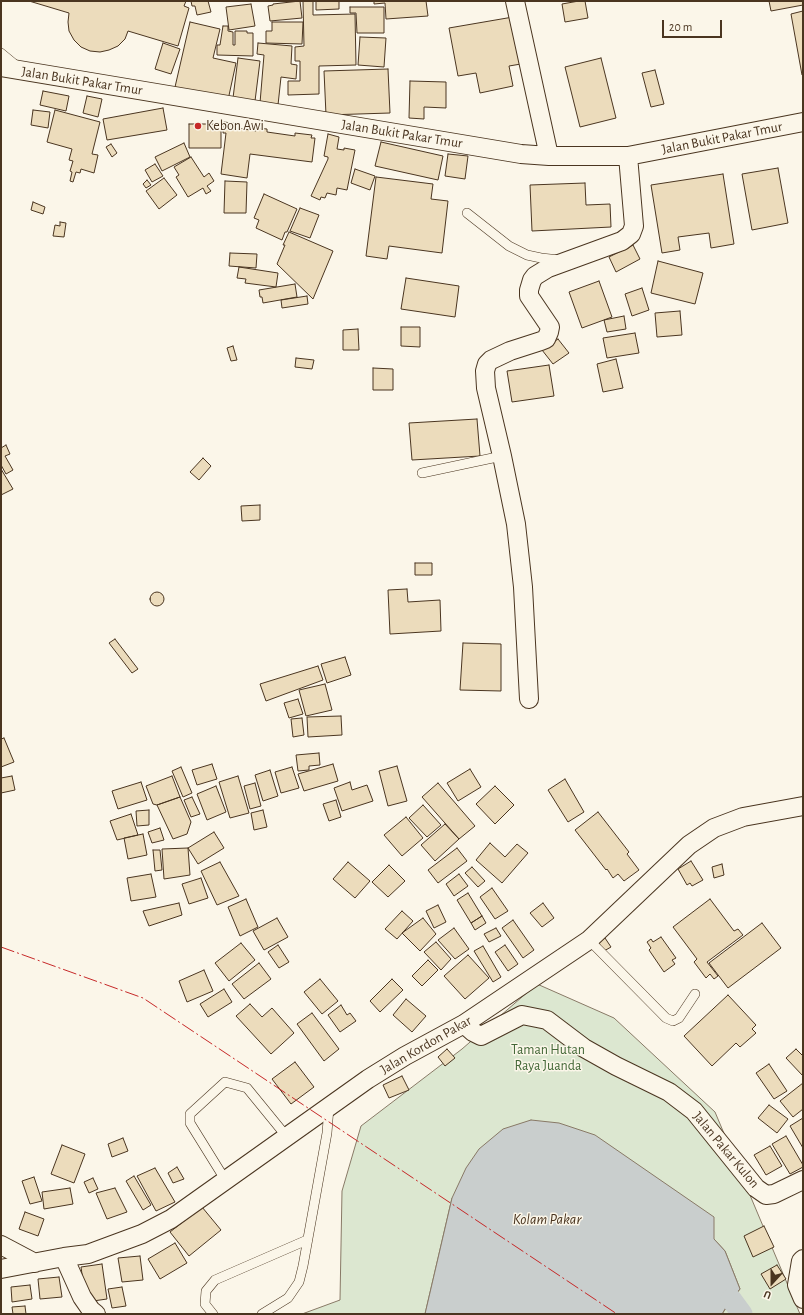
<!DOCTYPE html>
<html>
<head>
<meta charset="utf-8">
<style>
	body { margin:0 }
	#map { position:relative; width:804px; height:1315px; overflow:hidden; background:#fbf6e9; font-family:"Alegreya Sans",sans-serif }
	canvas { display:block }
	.frame { position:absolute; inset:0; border:2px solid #4a3520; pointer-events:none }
	.north { position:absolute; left:752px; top:1263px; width:40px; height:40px; -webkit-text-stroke:3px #fbf6e9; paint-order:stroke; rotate:201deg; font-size:11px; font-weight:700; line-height:16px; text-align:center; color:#4a3520 }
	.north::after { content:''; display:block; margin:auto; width:14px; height:18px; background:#4a3520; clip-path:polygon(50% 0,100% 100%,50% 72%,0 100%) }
	.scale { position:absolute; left:662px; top:20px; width:60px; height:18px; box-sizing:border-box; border:2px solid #4a3520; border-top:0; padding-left:5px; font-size:12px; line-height:14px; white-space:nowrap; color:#4a3520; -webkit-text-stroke:3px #fbf6e9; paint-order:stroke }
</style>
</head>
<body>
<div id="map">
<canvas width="804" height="1315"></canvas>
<div class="frame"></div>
<div class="north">U</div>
<div class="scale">20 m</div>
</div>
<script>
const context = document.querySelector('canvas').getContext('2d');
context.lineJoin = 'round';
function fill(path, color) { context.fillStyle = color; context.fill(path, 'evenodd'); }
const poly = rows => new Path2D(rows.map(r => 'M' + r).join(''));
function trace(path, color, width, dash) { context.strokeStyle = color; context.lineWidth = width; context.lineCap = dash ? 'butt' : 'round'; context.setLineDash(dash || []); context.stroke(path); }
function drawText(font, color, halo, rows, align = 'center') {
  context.font = font + ' "Alegreya Sans",sans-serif'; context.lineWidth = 3; context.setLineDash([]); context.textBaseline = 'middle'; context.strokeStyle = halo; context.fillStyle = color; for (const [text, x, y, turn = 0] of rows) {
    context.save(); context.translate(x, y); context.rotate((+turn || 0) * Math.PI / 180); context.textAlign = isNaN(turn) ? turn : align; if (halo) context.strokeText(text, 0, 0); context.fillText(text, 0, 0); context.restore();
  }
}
const green = poly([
	[537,984,614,1018,715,1112,800,1314,722,1314,740,1289,725,1251,714,1239,452,1198,425,1314,302,1314,340,1300,342,1191,361,1126,462,1049,537,984]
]);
const water = poly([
	[531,1120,559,1123,595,1135,714,1217,714,1239,725,1251,740,1289,731,1299,722,1314,425,1314,452,1198,466,1168,479,1149,503,1129,531,1120]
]);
const canal = poly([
	[731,1299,742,1314]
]);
const building = poly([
	[29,1,186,1,184,6,189,8,178,46,128,31,125,39,118,46,109,50,100,52,90,51,81,47,74,40,69,31,68,22,69,13,29,1],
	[191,1,208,1,211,12,197,15,195,6,192,6,191,1],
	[300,1,302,18,270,21,268,6,273,5,273,4,300,1],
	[303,1,313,1,313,15,355,14,356,65,319,66,319,94,288,95,288,81,300,81,300,61,295,61,295,47,304,46,303,1],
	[316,1,339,1,339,9,316,10,316,1],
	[374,1,426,1,428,16,386,19,385,3,374,4,374,1],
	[579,1,585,1,588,18,565,22,562,4,579,1],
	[769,1,803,1,803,5,771,11,769,1],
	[251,4,255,26,229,30,226,7,251,4],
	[350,7,384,7,384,33,357,33,356,13,350,13,350,7],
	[803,11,803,75,802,75,791,14,803,11],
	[513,17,521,64,509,66,513,86,480,93,476,73,458,76,449,28,513,17],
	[190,22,220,29,213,58,236,63,228,100,175,87,190,22],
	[272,22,303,22,302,44,266,43,266,31,272,31,272,22],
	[223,26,228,26,228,31,233,32,233,45,235,45,235,31,247,31,247,33,253,33,253,56,217,55,217,45,220,45,223,26],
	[360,37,386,38,384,67,358,65,360,37],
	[163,43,180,49,171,74,155,69,163,43],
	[258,43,292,46,291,64,297,65,296,79,281,77,278,105,260,103,264,55,257,54,258,43],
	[238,58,260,61,255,101,233,98,238,58],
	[601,58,616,118,580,127,565,67,601,58],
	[388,69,390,113,326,115,324,71,388,69],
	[655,70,664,104,651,107,642,73,655,70],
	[410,81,446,82,446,108,424,107,424,119,409,118,410,81],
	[43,91,69,96,66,111,40,105,43,91],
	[87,96,102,99,98,117,83,113,87,96],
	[163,108,167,130,107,140,103,119,163,108],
	[33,110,50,112,48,128,31,125,33,110],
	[55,110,100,122,92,154,98,155,94,173,81,169,80,173,76,172,73,182,70,181,72,172,70,171,73,161,69,160,72,149,47,142,55,110],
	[224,122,239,124,238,128,256,131,257,128,267,129,267,132,295,136,295,133,312,135,311,138,315,138,312,162,250,154,247,178,221,174,226,133,223,133,224,122],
	[189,124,221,124,221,148,189,148,189,124],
	[328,134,339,137,337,149,344,150,344,148,355,150,347,190,337,188,336,195,327,193,325,198,321,197,320,200,311,196,328,159,328,157,324,156,328,134],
	[381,142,443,156,438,180,375,166,381,142],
	[184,143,190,157,162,171,155,157,184,143],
	[111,144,117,153,112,157,106,147,111,144],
	[448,154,468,156,465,179,445,176,448,154],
	[191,157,204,177,209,173,214,181,207,186,211,191,206,194,203,188,188,197,176,177,179,175,174,167,191,157],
	[155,164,163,176,152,182,145,170,155,164],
	[778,168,788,223,752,230,742,174,778,168],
	[355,169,375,176,370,190,351,183,355,169],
	[723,174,734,244,711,248,709,233,678,237,680,250,662,253,651,185,723,174],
	[376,177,433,184,431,199,448,201,442,253,389,246,387,259,366,256,376,177],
	[164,178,177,195,159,209,146,191,164,178],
	[147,180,151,185,146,188,143,184,147,180],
	[225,181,247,182,246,213,224,213,225,181],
	[585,183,586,205,610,204,611,227,532,231,530,185,585,183],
	[264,194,297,209,287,232,285,232,282,240,256,228,259,220,254,218,264,194],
	[33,202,45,207,43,214,31,210,33,202],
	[300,208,319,215,310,238,290,231,300,208],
	[60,222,66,223,64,237,53,236,55,225,60,226,60,222],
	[289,232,333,251,313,299,277,264,285,245,283,245,289,232],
	[633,245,640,259,616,272,609,257,633,245],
	[230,253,257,254,256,268,229,266,230,253],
	[658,261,703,273,695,304,651,293,658,261],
	[239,267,278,273,276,287,245,283,246,279,237,278,239,267],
	[406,278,459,286,455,317,401,309,406,278],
	[599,281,612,317,582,328,569,292,599,281],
	[295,284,297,297,263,303,262,297,260,297,259,290,295,284],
	[642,288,649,310,632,316,625,294,642,288],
	[307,296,308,304,282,308,281,300,307,296],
	[680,311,682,335,657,337,655,313,680,311],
	[624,316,626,329,607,332,604,320,624,316],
	[401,327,420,327,420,347,401,346,401,327],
	[358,329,359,350,343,350,343,330,358,329],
	[635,333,639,353,607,358,603,338,635,333],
	[558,339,569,353,553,364,542,350,558,339],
	[233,346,237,360,231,361,227,348,233,346],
	[296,358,314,360,312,369,295,367,296,358],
	[616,359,623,388,603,392,597,364,616,359],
	[549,365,554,396,512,402,507,371,549,365],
	[373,368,393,369,393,390,373,390,373,368],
	[477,419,480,456,412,460,409,423,477,419],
	[6,445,10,454,5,456,13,470,6,474,1,465,1,448,6,445],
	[203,458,211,466,199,480,190,472,203,458],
	[1,469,13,489,1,495,1,469],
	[260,505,260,520,242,521,241,506,260,505],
	[415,563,432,563,432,575,415,575,415,563],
	[407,589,408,602,440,600,441,631,390,634,388,590,407,589],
	'150 599a7 7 0 1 1 14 0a7 7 0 1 1-14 0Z',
	[115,639,138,669,132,673,109,643,115,639],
	[463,643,501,644,501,691,460,690,463,643],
	[345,657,351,675,327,683,321,664,345,657],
	[318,666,323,680,266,701,260,684,318,666],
	[325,684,332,710,306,716,299,690,325,684],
	[298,699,303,714,289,718,284,703,298,699],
	[341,716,342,735,308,737,307,717,341,716],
	[302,718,304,735,293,737,291,719,302,718],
	[4,738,14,762,1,767,1,739,4,738],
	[319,753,320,765,309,766,309,770,298,771,296,755,319,753],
	[212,764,217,779,197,785,192,770,212,764],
	[333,764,338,781,304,791,298,774,333,764],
	[397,766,407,801,388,806,379,771,397,766],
	[181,767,192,793,183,797,172,771,181,767],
	[292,767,299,788,281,793,275,772,292,767],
	[470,769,481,787,458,801,447,783,470,769],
	[270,770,278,796,263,801,255,775,270,770],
	[12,776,15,790,1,793,1,778,12,776],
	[172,776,180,797,157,805,153,804,146,786,172,776],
	[238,776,249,813,230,818,219,782,238,776],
	[565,779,584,812,568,822,548,790,565,779],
	[141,782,147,800,118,809,112,791,141,782],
	[350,782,352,790,367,785,373,801,342,811,334,788,350,782],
	[255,783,261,806,250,809,244,786,255,783],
	[438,783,475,826,459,839,422,797,438,783],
	[216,786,226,812,207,820,197,794,216,786],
	[495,786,514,805,495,824,476,804,495,786],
	[180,797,191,822,187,834,173,839,157,805,180,797],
	[192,797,200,814,191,817,184,800,192,797],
	[336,800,341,817,329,821,323,804,336,800],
	[423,805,441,825,427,837,409,818,423,805],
	[149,810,149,825,137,826,136,811,149,810],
	[263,810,267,827,254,830,251,813,263,810],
	[598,812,629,852,627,854,639,870,624,881,618,874,613,878,607,869,606,870,575,830,598,812],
	[131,814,138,835,117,840,110,821,131,814],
	[406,817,423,838,402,856,384,835,406,817],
	[445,824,459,839,435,861,421,845,445,824],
	[160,828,164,840,152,843,148,832,160,828],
	[214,832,224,848,198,864,188,848,214,832],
	[143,834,147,855,128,859,124,838,143,834],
	[490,843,505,857,517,844,528,853,502,883,476,860,490,843],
	[188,848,190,875,164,879,162,849,188,848],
	[457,848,467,861,438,883,428,870,457,848],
	[153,850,160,850,162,870,155,871,153,850],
	[691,861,703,880,692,886,690,883,687,885,678,869,691,861],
	[220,862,239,896,217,905,201,871,220,862],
	[348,862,370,881,355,898,333,879,348,862],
	[722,864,724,875,714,878,712,867,722,864],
	[389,865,405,881,388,897,372,882,389,865],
	[472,867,485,881,478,887,465,873,472,867],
	[151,874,156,897,131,901,127,878,151,874],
	[459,874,468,886,454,896,446,884,459,874],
	[201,878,208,898,189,904,182,884,201,878],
	[492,888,508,911,495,919,480,897,492,888],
	[468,893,482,916,471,923,457,900,468,893],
	[246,899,258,927,240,936,228,907,246,899],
	[710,899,734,931,738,929,743,935,707,962,718,976,714,979,710,974,706,978,694,962,697,959,673,927,710,899],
	[179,903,182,915,149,926,143,911,179,903],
	[543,903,554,918,542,927,530,913,543,903],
	[438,905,446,922,434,928,426,911,438,905],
	[402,911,413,921,397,939,385,929,402,911],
	[482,916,486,923,475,930,471,923,482,916],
	[277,918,288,937,264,950,253,931,277,918],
	[423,918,436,934,420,951,402,933,423,918],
	[513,920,534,950,523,958,502,928,513,920],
	[762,923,781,948,728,988,709,963,762,923],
	[454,928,469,949,455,959,438,940,454,928],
	[496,928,501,936,489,942,484,934,496,928],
	[661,937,676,958,672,960,675,964,664,972,649,950,651,948,647,942,651,939,653,942,661,937],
	[605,938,611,947,604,951,598,942,605,938],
	[436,942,451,959,441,970,424,952,436,942],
	[241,943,255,960,229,981,215,963,241,943],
	[278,945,289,962,279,968,268,952,278,945],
	[505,945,518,964,508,971,495,952,505,945],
	[483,946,501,977,493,982,474,951,483,946],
	[468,955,489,978,465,999,444,976,468,955],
	[428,960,438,970,422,986,412,976,428,960],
	[259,963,271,979,244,999,232,984,259,963],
	[204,970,213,991,187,1002,179,981,204,970],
	[320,979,338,1001,322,1014,304,992,320,979],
	[392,979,403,990,380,1012,370,1001,392,979],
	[224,989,232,1002,208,1017,200,1004,224,989],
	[728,995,756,1025,752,1029,756,1033,740,1047,736,1043,712,1066,684,1036,728,995],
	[406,999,426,1016,412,1032,393,1015,406,999],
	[250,1004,262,1017,272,1008,294,1033,271,1054,236,1016,250,1004],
	[341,1005,347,1015,350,1013,356,1021,340,1032,328,1015,341,1005],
	[312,1013,339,1049,324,1061,297,1024,312,1013],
	[447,1049,455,1058,445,1066,438,1057,447,1049],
	[796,1049,803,1056,803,1076,786,1058,796,1049],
	[295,1062,314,1087,291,1104,272,1079,295,1062],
	[769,1064,787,1091,774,1099,756,1073,769,1064],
	[402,1076,409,1090,389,1098,383,1085,402,1076],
	[803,1083,803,1109,793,1117,780,1101,803,1083],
	[769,1105,788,1119,777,1133,758,1118,769,1105],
	[803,1118,803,1148,790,1126,803,1118],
	[786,1136,803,1165,803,1167,790,1174,772,1144,786,1136],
	[123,1138,128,1151,112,1157,108,1144,123,1138],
	[62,1145,85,1154,74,1183,51,1174,62,1145],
	[770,1146,782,1166,766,1175,754,1155,770,1146],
	[177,1167,184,1179,173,1183,168,1173,177,1167],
	[155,1168,175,1202,156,1211,137,1176,155,1168],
	[134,1176,151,1205,143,1210,126,1181,134,1176],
	[34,1177,42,1201,30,1204,22,1181,34,1177],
	[93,1178,98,1189,89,1193,84,1182,93,1178],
	[70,1188,73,1204,44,1209,42,1192,70,1188],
	[115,1188,127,1212,107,1219,96,1193,115,1188],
	[202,1207,221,1230,189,1256,170,1232,202,1207],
	[25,1212,44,1219,38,1236,19,1229,25,1212],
	[764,1226,774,1247,753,1257,744,1236,764,1226],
	[175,1243,187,1263,160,1279,148,1259,175,1243],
	[140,1256,143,1280,122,1282,118,1258,140,1256],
	[102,1264,107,1299,86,1302,81,1267,102,1264],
	[777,1265,786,1279,770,1289,761,1274,777,1265],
	[59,1277,62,1297,40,1299,38,1279,59,1277],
	[30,1285,32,1299,12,1302,11,1287,30,1285],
	[122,1287,126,1306,112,1308,108,1289,122,1287],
	[25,1306,26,1314,13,1314,12,1307,25,1306]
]);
const service = poly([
	[1,53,18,67],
	[467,213,509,246,527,255,541,258,560,260],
	[422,473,502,456],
	[589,940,666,1018,673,1021,679,1018,695,994],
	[226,1181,190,1123,190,1114,225,1082,247,1088,287,1137],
	[213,1314,205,1304,206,1291,215,1280,307,1240],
	[262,1314,288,1298,299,1282,303,1266,327,1133,329,1107]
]);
const minor = poly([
	[515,1,549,156],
	[1,67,521,154,549,156,628,156,803,122],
	[529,699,523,587,516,524,502,456,486,388,485,371,487,364,491,360,510,351,541,341,546,339,549,332,550,327,529,296,529,290,532,280,535,276,548,268,622,241,631,234,634,226,628,156],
	[464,1024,473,1032,481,1036,522,1015,547,1020,584,1048,616,1066,669,1092,694,1111,756,1188,766,1195,774,1194,803,1180],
	[1,1245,35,1263],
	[64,1257,82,1297,91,1310,96,1314],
	[803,1259,801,1261,797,1285,803,1299],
	[1,1269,64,1257,88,1254,142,1234,171,1219,368,1079,405,1056,464,1024,589,940,689,845,714,828,743,817,803,806]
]);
const power = poly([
	[1,947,143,998,617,1314]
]);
const markers = [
	[198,126,4,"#c62828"]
];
const streetNames = [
	["Jalan Bukit Pakar Tmur",82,81,9],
	["Jalan Bukit Pakar Tmur",402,134,9],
	["Jalan Bukit Pakar Tmur",722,138,-11],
	["Jalan Kordon Pakar",426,1045,-30],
	["Jalan Pakar Kulon",726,1150,50]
];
const poiNames = [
	["Kebon Awi",206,126]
];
const parkNames = [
	["Taman Hutan",548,1050],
	["Raya Juanda",548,1066]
];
const waterNames = [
	["Kolam Pakar",547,1219]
];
fill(green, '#dce7d0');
trace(green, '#887966', 1);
fill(water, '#c9cecd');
trace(water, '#887966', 1);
trace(canal, '#c9cecd', 21);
fill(building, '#ecdcbc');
trace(building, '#4a3520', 1);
trace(service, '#4a3520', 10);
trace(minor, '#4a3520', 20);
trace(service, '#fbf6e9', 9);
trace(minor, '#fbf6e9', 18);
trace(power, '#c62828', 1, [14, 3, 2, 3]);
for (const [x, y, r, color] of markers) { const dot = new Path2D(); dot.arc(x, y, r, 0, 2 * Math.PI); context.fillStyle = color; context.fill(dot); trace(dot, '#fbf6e9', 1.5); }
drawText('14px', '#4a3520', '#fbf6e9', streetNames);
drawText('14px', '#4a3520', '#fbf6e9', poiNames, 'left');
drawText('14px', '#436837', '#fbf6e9', parkNames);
drawText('italic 15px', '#4a3520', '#fbf6e9', waterNames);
</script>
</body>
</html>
